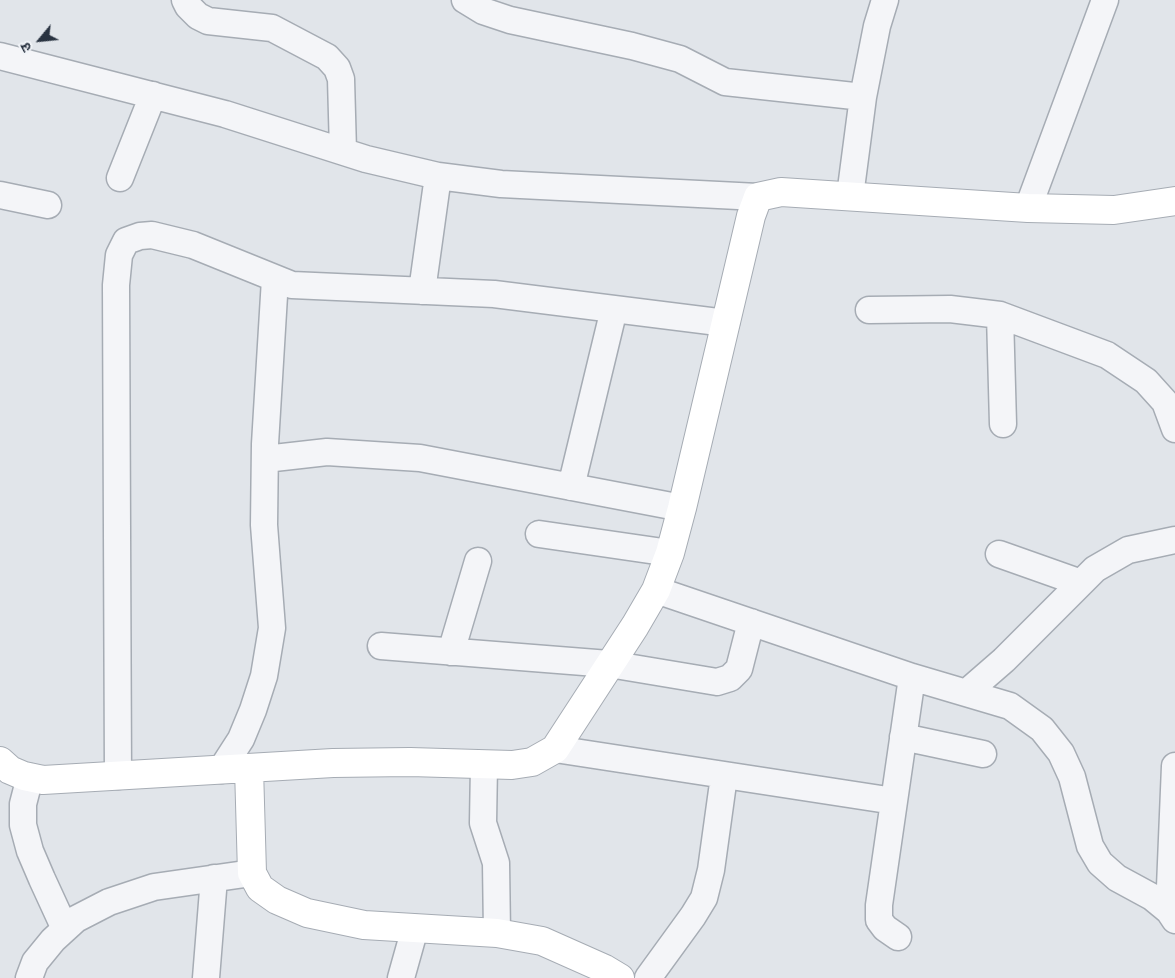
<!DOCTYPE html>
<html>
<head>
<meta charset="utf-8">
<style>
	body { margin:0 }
	#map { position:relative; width:1175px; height:978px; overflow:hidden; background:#e1e5ea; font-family:Signika,"Noto Sans Devanagari",sans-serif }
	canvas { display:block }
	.north { position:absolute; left:15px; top:15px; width:50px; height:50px; -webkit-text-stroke:4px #f0f3f7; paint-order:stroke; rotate:242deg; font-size:14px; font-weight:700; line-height:20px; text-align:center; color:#293341 }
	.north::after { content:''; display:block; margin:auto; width:18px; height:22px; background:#293341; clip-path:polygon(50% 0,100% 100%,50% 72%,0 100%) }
</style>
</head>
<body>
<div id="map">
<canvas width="1175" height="978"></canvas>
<div class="north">उ</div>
</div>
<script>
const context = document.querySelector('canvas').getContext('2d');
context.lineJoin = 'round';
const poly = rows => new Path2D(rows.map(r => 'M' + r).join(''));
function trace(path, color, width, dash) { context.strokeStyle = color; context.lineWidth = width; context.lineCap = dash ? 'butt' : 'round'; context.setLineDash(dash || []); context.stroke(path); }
const street = poly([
	[185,0,188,6,198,16,208,21,272,28,327,57,337,68,341,79,343,151],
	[465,0,483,11,510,20,632,46,680,59,725,82,863,97],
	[0,56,225,114,366,159,438,176,501,184,758,197],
	[120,178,153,95],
	[0,195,48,205],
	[850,196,863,97,877,26,885,0],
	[1028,208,1105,0],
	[422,291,438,176],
	[869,310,950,309,1000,315,1107,355,1146,381,1165,402,1175,429],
	[1000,315,1003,424],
	[265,459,327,452,420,458,682,508],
	[571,487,614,309],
	[539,534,670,553],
	[999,554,1081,583],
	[656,590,912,677,1010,706,1042,729,1061,753,1072,777,1090,846,1100,863,1117,878,1152,897,1169,911,1175,920],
	[381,646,609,664,717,682,730,678,739,669,751,622],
	[451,652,478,561],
	[966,693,1004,660,1095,569,1128,550,1175,540],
	[903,737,983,754],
	[555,749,894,801],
	[484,765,483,823,496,863,497,933],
	[221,770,241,739,253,710,264,676,272,628,264,525,265,444,275,279],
	[118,776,116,285,119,255,126,241,140,236,152,235,193,245,292,285,494,294,726,323],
	[30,777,23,804,23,825,30,851,42,879,65,929],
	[1169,911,1175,766],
	[898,937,885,928,879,920,879,905,912,677],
	[29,978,35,962,53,940,76,919,109,902,154,887,252,873],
	[206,978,214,878],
	[401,978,415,928],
	[648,978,693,916,704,898,711,870,724,776]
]);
const secondary = poly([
	[0,761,10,770,24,776,43,780,333,763,410,762,512,765,532,762,555,749,635,626,656,590,670,553,682,508,751,216,758,197,781,192,1028,208,1114,210,1175,201],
	[249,768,252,873,260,888,277,900,307,913,364,925,497,933,542,941,605,969,620,978]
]);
trace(street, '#a6acb4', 29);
trace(secondary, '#a6acb4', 30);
trace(street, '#f4f5f8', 26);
trace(secondary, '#fff', 28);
</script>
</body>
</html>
